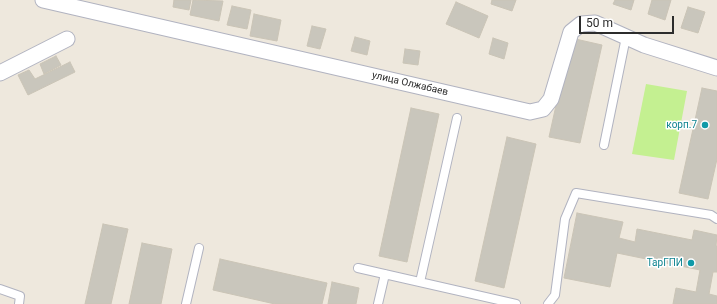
<!DOCTYPE html>
<html>
<head>
<meta charset="utf-8">
<style>
	body { margin:0 }
	#map { position:relative; width:717px; height:304px; overflow:hidden; background:#eee8dd; font-family:Roboto,sans-serif }
	canvas { display:block }
	.scale { position:absolute; left:579px; top:16px; width:95px; height:18px; box-sizing:border-box; border:2px solid #2c2c2c; border-top:0; padding-left:5px; font-size:12px; line-height:14px; white-space:nowrap; color:#2c2c2c; -webkit-text-stroke:3px #fff; paint-order:stroke }
</style>
</head>
<body>
<div id="map">
<canvas width="717" height="304"></canvas>
<div class="scale">50 m</div>
</div>
<script>
const context = document.querySelector('canvas').getContext('2d');
context.lineJoin = 'round';
function fill(path, color) { context.fillStyle = color; context.fill(path, 'evenodd'); }
const poly = rows => new Path2D(rows.map(r => 'M' + r).join(''));
function trace(path, color, width, dash) { context.strokeStyle = color; context.lineWidth = width; context.lineCap = dash ? 'butt' : 'round'; context.setLineDash(dash || []); context.stroke(path); }
function drawText(font, color, halo, rows, align = 'center') {
  context.font = font + ' Roboto,sans-serif'; context.lineWidth = 3; context.setLineDash([]); context.textBaseline = 'middle'; context.strokeStyle = halo; context.fillStyle = color; for (const [text, x, y, turn = 0] of rows) {
    context.save(); context.translate(x, y); context.rotate((+turn || 0) * Math.PI / 180); context.textAlign = isNaN(turn) ? turn : align; if (halo) context.strokeText(text, 0, 0); context.fillText(text, 0, 0); context.restore();
  }
}
const pitch = poly([
	[646,84,687,91,674,160,632,154]
]);
const building = poly([
	[174,0,191,0,189,10,173,7,174,0],
	[193,0,223,1,219,21,190,15,193,0],
	[492,0,516,0,512,11,491,4,492,0],
	[615,0,634,0,631,10,613,4,615,0],
	[652,0,671,0,665,20,648,14,652,0],
	[456,2,488,16,479,38,446,24,456,2],
	[232,6,251,10,247,29,227,25,232,6],
	[688,7,705,12,698,33,681,28,688,7],
	[254,14,281,20,277,41,250,36,254,14],
	[312,26,326,29,320,49,307,46,312,26],
	[355,37,370,41,367,55,351,51,355,37],
	[493,38,508,43,504,59,489,54,493,38],
	[571,38,602,45,580,143,549,137,571,38],
	[405,49,420,51,418,65,403,63,405,49],
	[56,56,61,65,44,74,40,64,56,56],
	[70,62,75,72,28,95,18,75,29,70,35,79,70,62],
	[702,88,717,91,717,159,708,199,679,193,702,88],
	[411,108,439,114,407,262,379,256,411,108],
	[507,137,536,144,504,288,475,281,507,137],
	[577,213,623,222,619,238,635,242,637,229,692,240,694,230,717,235,716,246,717,246,717,272,713,272,709,294,717,296,717,304,673,304,676,288,696,292,700,270,617,253,610,287,564,278,577,213],
	[103,224,128,229,111,304,85,304,103,224],
	[142,243,172,249,161,304,129,304,142,243],
	[220,259,327,283,322,304,275,304,213,290,220,259],
	[332,282,359,288,356,304,328,304,332,282]
]);
const service = poly([
	[604,145,626,37],
	[358,268,516,304],
	[420,282,457,118],
	[0,289,20,296,19,304],
	[186,304,199,248],
	[378,304,385,274],
	[548,304,555,295,565,219,576,193,711,215,717,219]
]);
const minor = poly([
	[43,0,530,112,543,109,551,99,571,32,581,24,595,23,644,45,717,68],
	[0,73,67,39]
]);
const markers = [
	[705,125,4,"#0f9aa8"],
	[691,263,4,"#0f9aa8"]
];
const streetNames = [
	["улица Олжабаев",410,84,13]
];
const cultureNames = [
	["корп.7",697,125],
	["ТарГПИ",683,263]
];
fill(pitch, '#c4f091');
fill(building, '#c9c6bc');
trace(building, '#cac4b6', 1);
trace(service, '#b1b3c0', 10);
trace(minor, '#b1b3c0', 17);
trace(service, '#fff', 8);
trace(minor, '#fff', 15);
for (const [x, y, r, color] of markers) { const dot = new Path2D(); dot.arc(x, y, r, 0, 2 * Math.PI); context.fillStyle = color; context.fill(dot); trace(dot, '#fff', 1.5); }
drawText('10px', '#2c2c2c', '#fff', streetNames);
drawText('10px', '#0d838f', '#fff', cultureNames, 'right');
</script>
</body>
</html>
